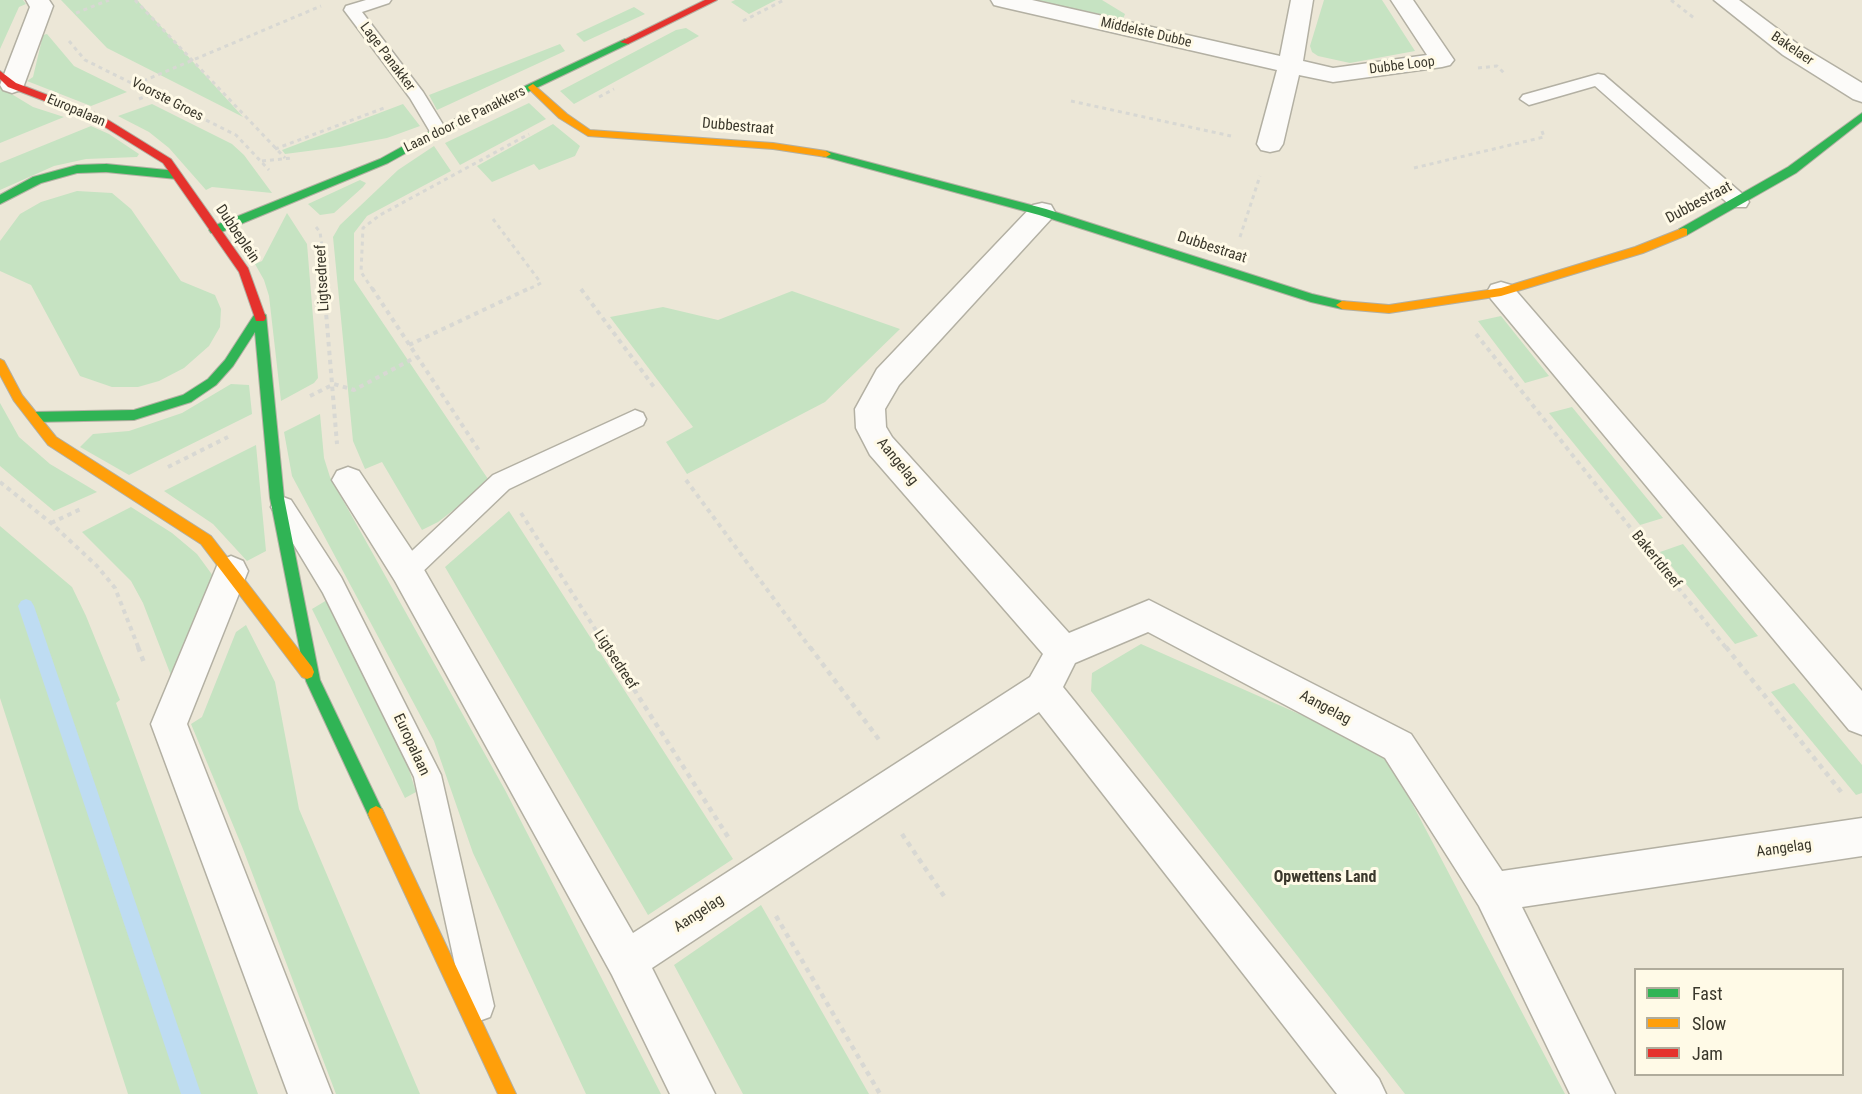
<!DOCTYPE html>
<html>
<head>
<meta charset="utf-8">
<style>
	body { margin:0 }
	#map { position:relative; width:1862px; height:1094px; overflow:hidden; background:#ece7d7; font-family:"Roboto Condensed",sans-serif }
	canvas { display:block }
	.legend { position:absolute; left:1634px; top:968px; width:210px; height:108px; box-sizing:border-box; background:#fffae7; border:2px solid #b0ac9c; margin:0; padding:8px 10px; list-style:none; font-size:18px; color:#3a372b }
	.legend li { display:flex; align-items:center; gap:12px; height:30px }
	.legend b { width:30px; border:2px solid #b0ac9c }
</style>
</head>
<body>
<div id="map">
<canvas width="1862" height="1094"></canvas>
<ul class="legend">
<li><b style="height:8px;background:#30b455"></b>Fast</li>
<li><b style="height:8px;background:#ff9f0a"></b>Slow</li>
<li><b style="height:8px;background:#e5322d"></b>Jam</li>
</ul>
</div>
<script>
const context = document.querySelector('canvas').getContext('2d');
context.lineJoin = 'round';
function fill(path, color) { context.fillStyle = color; context.fill(path, 'evenodd'); }
const poly = rows => new Path2D(rows.map(r => 'M' + r).join(''));
function trace(path, color, width, dash) { context.strokeStyle = color; context.lineWidth = width; context.lineCap = dash ? 'butt' : 'round'; context.setLineDash(dash || []); context.stroke(path); }
function drawText(font, color, halo, rows, align = 'center') {
  context.font = font + ' "Roboto Condensed",sans-serif'; context.lineWidth = 6; context.setLineDash([]); context.textBaseline = 'middle'; context.strokeStyle = halo; context.fillStyle = color; for (const [text, x, y, turn = 0] of rows) {
    context.save(); context.translate(x, y); context.rotate((+turn || 0) * Math.PI / 180); context.textAlign = isNaN(turn) ? turn : align; if (halo) context.strokeText(text, 0, 0); context.fillText(text, 0, 0); context.restore();
  }
}
const green = poly([
	[0,0,23,0,26,4,19,7,0,49],
	[61,0,137,0,243,117,107,48],
	[735,0,776,0,749,14,731,2],
	[1033,0,1102,0,1125,14,1123,19],
	[1324,0,1382,0,1415,51,1350,63,1318,56,1312,52,1310,46],
	[634,7,645,14,584,42,576,34],
	[686,28,699,36,574,104,560,91,676,30],
	[47,34,74,66,127,92,91,106,27,81,33,77,43,35],
	[560,44,565,51,437,110,429,95],
	[0,87,33,107,64,117,0,143],
	[529,103,546,119,460,165,445,143],
	[152,104,232,144,244,155,272,193,212,187,206,190,169,148,149,132,118,116],
	[403,104,420,126,387,138,339,147,285,154,282,150],
	[553,124,580,146,575,156,539,170,534,164,492,182,477,166],
	[91,126,109,134,139,154,137,157,86,159,54,166,0,190,0,163],
	[434,146,451,171,367,216,354,233,354,280,490,482,438,522,422,530,382,462,365,469,353,441,333,237,340,225,398,170],
	[360,180,366,183,363,187,334,213,320,215,308,204],
	[77,191,112,193,131,209,181,281,215,295,221,309,220,327,209,346,184,368,159,381,138,387,112,387,80,376,31,285,0,271,0,241,20,214,41,202],
	[287,213,307,244,318,378,314,383,281,401,269,296,264,280,255,264,262,261],
	[792,291,900,329,825,402,687,474,666,442,693,427,610,317,663,307,718,320],
	[1501,316,1549,376,1525,383,1478,321],
	[231,384,249,385,252,414,129,475,80,447,93,434,129,431,182,413],
	[0,403,19,437,50,464,97,492,54,511,0,466],
	[1572,407,1663,518,1640,525,1549,413],
	[320,414,324,458,330,477,505,790,661,1094,586,1094,473,853,434,741,292,476,284,432],
	[256,445,266,551,247,561,213,524,164,491],
	[131,507,172,533,197,554,216,580,172,678,143,603,131,581,82,532],
	[509,511,733,859,648,915,445,567],
	[0,526,72,587,86,616,120,700,116,703,258,1094,128,1094,0,698],
	[1683,544,1758,636,1735,644,1660,552],
	[327,600,406,760,416,792,405,798,312,609],
	[246,625,275,682,299,809,420,1094,336,1094,243,849,191,724,202,717,236,632],
	[1141,644,1385,752,1565,1094,1405,1094,1091,691,1092,673],
	[1794,683,1862,765,1862,793,1856,795,1771,692],
	[761,905,869,1094,743,1094,674,965]
]);
const stream = poly([
	[26,599,31,601,34,606,201,1094,181,1094,18,606,21,601,26,599]
]);
const pathFar2 = poly([
	[135,0,285,158],
	[1671,0,1694,18],
	[76,13,109,0],
	[743,21,784,0],
	[69,41,85,60,236,135,269,170],
	[1478,68,1497,66,1506,75],
	[136,84,321,6],
	[599,97,614,89],
	[139,99,154,93],
	[1071,101,1231,136],
	[275,149,384,108],
	[262,161,292,158],
	[1414,168,1544,137,1541,128],
	[493,219,541,283,527,290],
	[316,227,320,232,324,261,324,290],
	[1240,237,1260,176],
	[373,290,361,272,363,228,380,215,529,134]
]);
const pathFar1 = poly([
	[324,288,337,444],
	[372,288,480,452],
	[581,289,654,387],
	[1476,334,1727,649],
	[409,345,530,288],
	[310,396,334,384,354,390,416,357],
	[168,467,228,437],
	[686,480,811,649],
	[0,482,51,523,97,566,115,588,139,649],
	[521,513,608,649],
	[51,523,83,508]
]);
const path = poly([
	[138,647,145,665],
	[607,647,730,840],
	[810,647,880,741],
	[1726,647,1842,793],
	[902,834,944,896],
	[776,916,880,1094]
]);
const lane = poly([
	[366,0,391,0,389,3,362,12,423,92,447,131,444,135,432,135,410,98,344,10,346,6,366,0],
	[1598,74,1604,75,1746,197,1749,202,1746,207,1732,207,1595,86,1529,105,1520,99,1523,95,1598,74],
	[635,410,643,413,646,419,643,425,509,489,416,578,407,582,398,578,395,571,398,564,493,475,635,410],
	[283,497,291,500,341,577,441,775,494,1006,490,1017,479,1021,468,1017,464,1006,414,777,323,593,271,507,275,500,283,497]
]);
const street = poly([
	[26,0,49,0,53,6,24,85,21,90,12,93,3,90,0,85,30,7,26,0],
	[991,0,1032,0,1280,56,1291,0,1313,0,1303,61,1333,68,1427,55,1391,0,1413,0,1454,60,1450,65,1442,67,1333,82,1299,75,1283,144,1279,150,1270,152,1261,150,1257,144,1277,70,1002,7,994,5,991,0],
	[1714,0,1739,0,1799,45,1862,83,1862,102,1853,99,1783,55,1714,0],
	[1042,203,1051,205,1055,212,1051,219,899,385,885,409,886,427,892,437,1069,633,1149,600,1411,734,1502,871,1862,818,1862,856,1522,907,1615,1094,1570,1094,1479,906,1385,758,1148,632,1075,663,1063,687,1379,1079,1386,1094,1337,1094,1039,712,652,968,715,1094,670,1094,612,975,395,581,332,480,337,471,348,467,359,471,419,561,633,933,1030,677,1043,654,870,455,856,428,855,409,877,369,1033,205,1042,203],
	[1501,282,1511,285,1862,691,1862,735,1849,730,1491,299,1487,292,1491,285,1501,282],
	[231,556,243,561,248,571,187,724,332,1094,288,1094,151,724,219,561,231,556]
]);
const fast = poly([
	[625,39,630,42,628,44,442,133,388,163,219,233,211,233,209,230,211,227,380,159,434,129,625,39],
	[1862,113,1862,121,1796,173,1687,235,1679,235,1679,229,1788,167,1862,113],
	[826,151,1046,209,1312,294,1346,302,1348,305,1342,309,1311,302,1039,215,822,156,821,154,826,151],
	[106,164,177,171,182,175,177,179,106,172,77,173,41,183,0,204,0,195,33,177,77,165,106,164],
	[260,311,266,315,284,498,320,680,384,814,382,819,376,822,370,819,306,681,270,498,255,332,233,366,216,385,191,402,134,420,34,422,28,417,34,412,134,410,183,395,208,379,225,360,256,312,260,311]
]);
const slow = poly([
	[533,84,567,114,590,130,773,143,826,151,831,154,826,157,773,149,588,136,559,118,529,89,528,87,533,84],
	[1683,228,1687,229,1687,235,1643,253,1501,296,1389,313,1342,309,1336,305,1342,301,1389,305,1501,288,1635,247,1683,228],
	[0,359,4,361,22,395,56,437,211,536,312,667,314,672,312,677,307,679,302,677,201,544,48,445,14,401,0,375,0,359],
	[376,806,382,809,516,1094,498,1094,370,819,368,814,370,809,376,806]
]);
const jam = poly([
	[705,0,717,0,628,44,620,42,705,0],
	[0,71,16,83,100,115,171,159,248,268,266,318,264,321,256,321,239,272,163,163,92,119,8,87,0,79,0,71]
]);
const farStreetnames = [
	["Middelste Dubbe",1146,33,13],
	["Bakelaer",1792,49,34],
	["Lage Panakker",387,57,53],
	["Dubbe Loop",1402,66,-7],
	["Voorste Groes",167,100,27],
	["Europalaan",76,111,23],
	["Laan door de Panakkers",465,120,-26]
];
const streetNames = [
	["Dubbestraat",738,127,5],
	["Dubbestraat",1699,203,-28],
	["Dubbeplein",237,234,56],
	["Dubbestraat",1212,248,18],
	["Ligtsedreef",323,278,-93],
	["Aangelag",897,462,51],
	["Bakertdreef",1656,560,51],
	["Ligtsedreef",615,660,57],
	["Aangelag",1325,708,28],
	["Europalaan",411,745,65],
	["Aangelag",1784,849,-8],
	["Aangelag",699,914,-33]
];
const neighbourhoodNames = [
	["Opwettens Land",1325,878]
];
fill(green, '#c6e3c2');
fill(stream, '#bedcf2');
trace(lane, '#b3b0a3', 3);
trace(street, '#b3b0a3', 3);
trace(fast, '#b3b0a3', 2);
trace(slow, '#b3b0a3', 2);
trace(jam, '#b3b0a3', 2);
trace(pathFar2, '#d8d8d3', 3, [4, 4]);
trace(pathFar1, '#d8d8d3', 4, [4.5, 4.5]);
trace(path, '#d8d8d3', 4.5, [5, 5]);
fill(lane, '#fcfbf9');
fill(street, '#fcfbf9');
fill(fast, '#30b455');
fill(slow, '#ff9f0a');
fill(jam, '#e5322d');
drawText('14px', '#3a372b', '#fffae7', farStreetnames);
drawText('15px', '#3a372b', '#fffae7', streetNames);
drawText('bold 16px', '#3a372b', '#fffae7', neighbourhoodNames);
</script>
</body>
</html>
